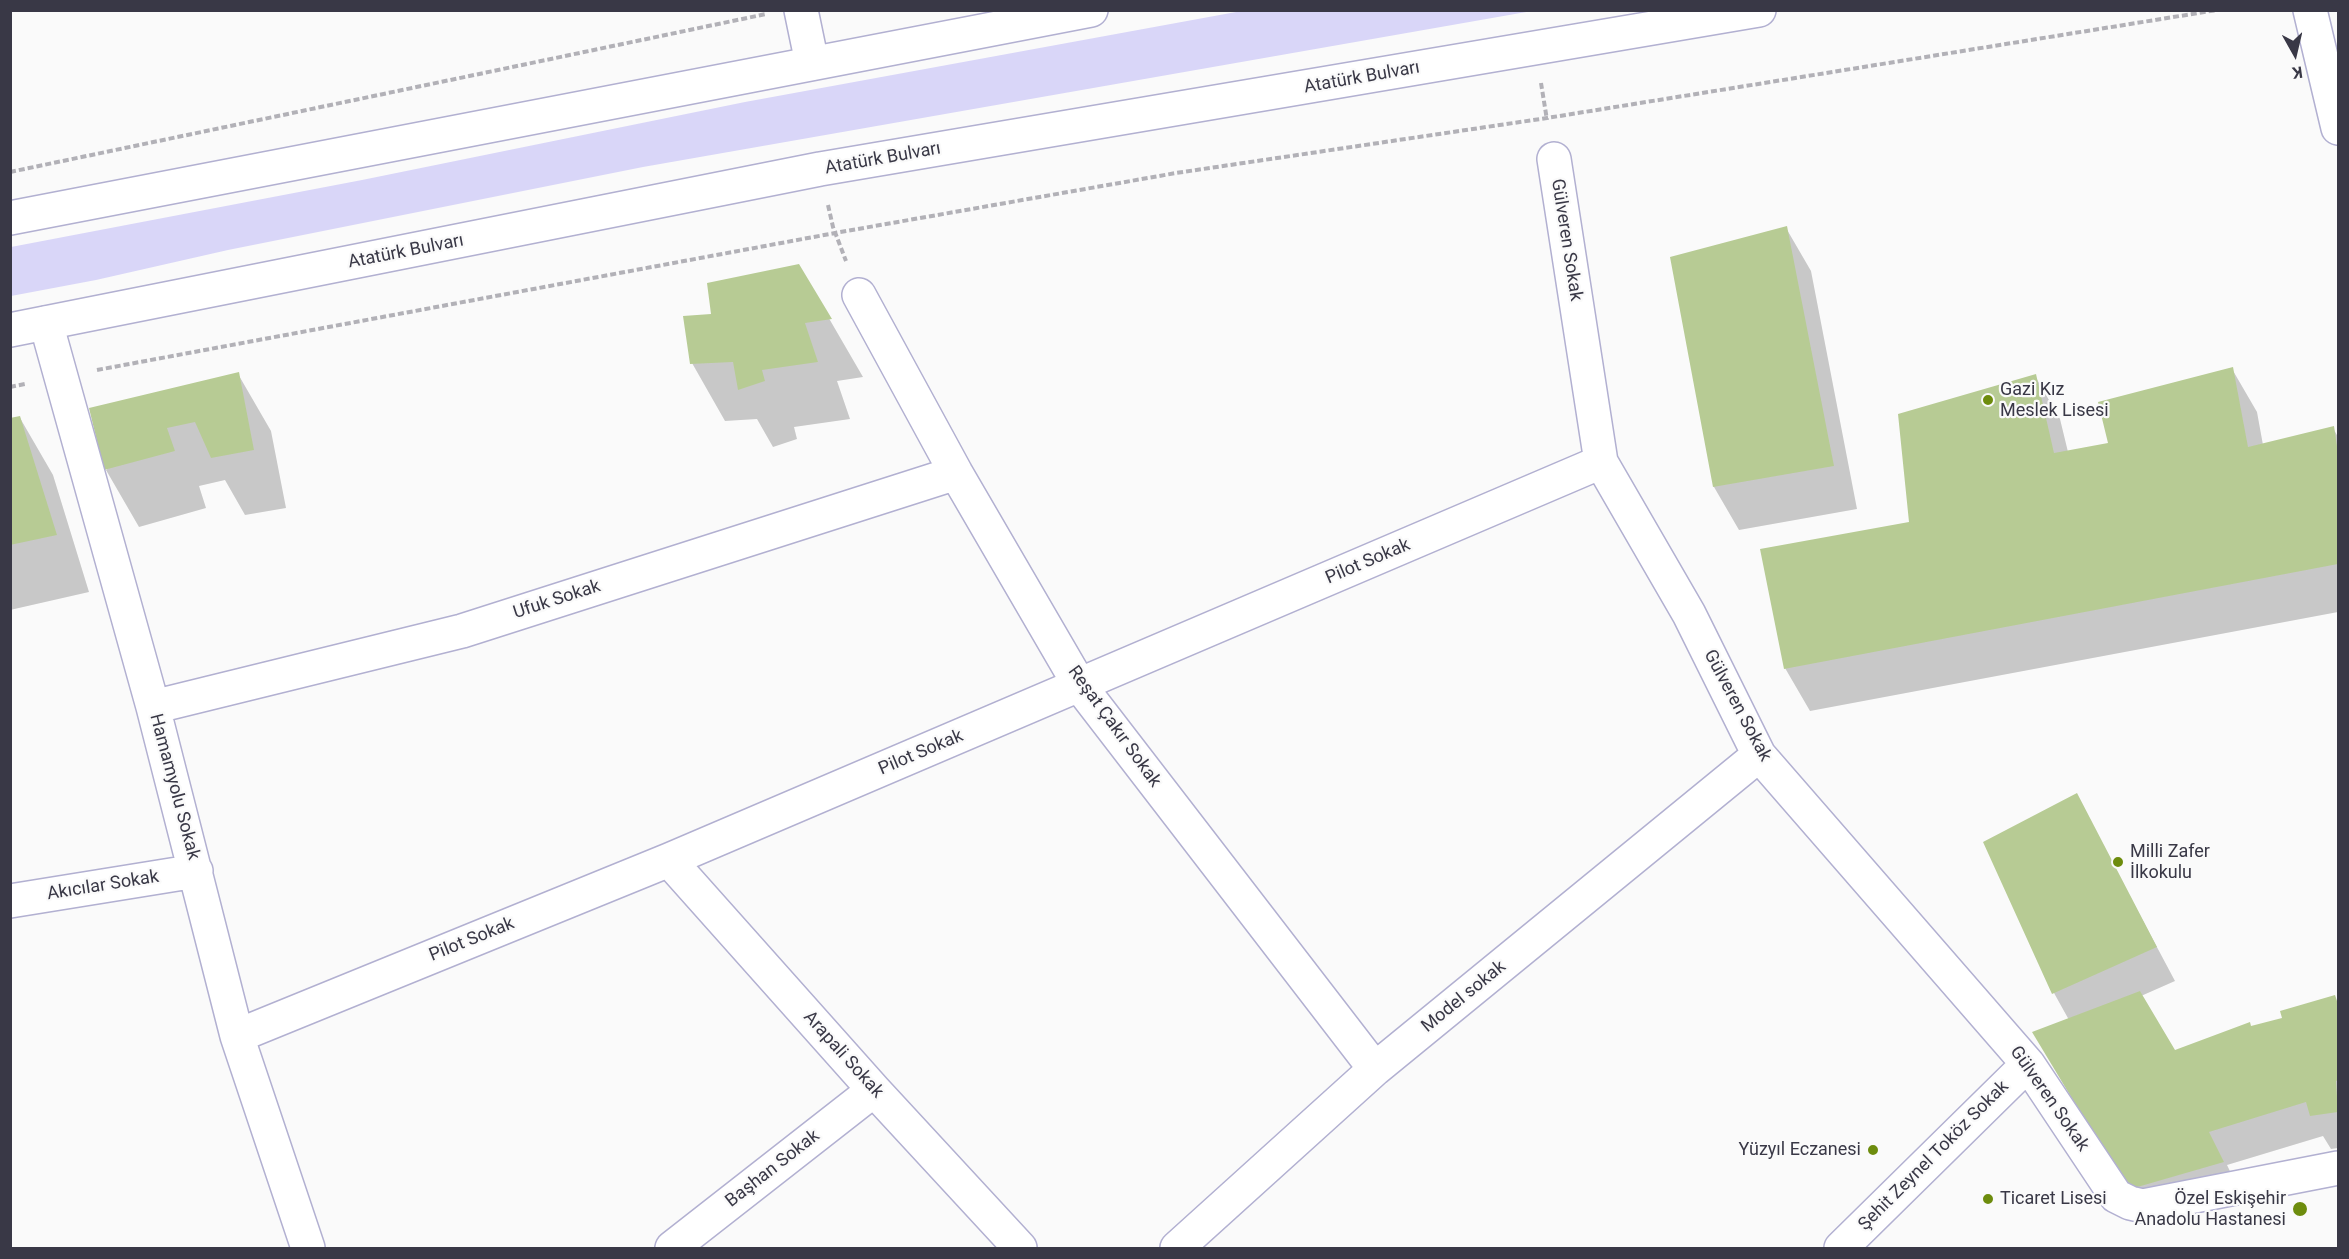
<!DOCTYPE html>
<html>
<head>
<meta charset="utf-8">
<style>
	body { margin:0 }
	#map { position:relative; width:2349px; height:1259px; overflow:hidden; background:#fafafa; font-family:Roboto,sans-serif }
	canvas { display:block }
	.frame { position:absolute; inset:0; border:12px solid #393846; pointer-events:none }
	.north { position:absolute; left:2265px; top:24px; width:60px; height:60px; -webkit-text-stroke:4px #fafafa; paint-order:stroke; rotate:172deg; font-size:16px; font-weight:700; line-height:24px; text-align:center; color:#393846 }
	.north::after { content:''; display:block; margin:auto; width:21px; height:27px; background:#393846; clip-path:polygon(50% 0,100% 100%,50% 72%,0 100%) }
</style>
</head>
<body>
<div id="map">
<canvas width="2349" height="1259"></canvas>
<div class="frame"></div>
<div class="north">K</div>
</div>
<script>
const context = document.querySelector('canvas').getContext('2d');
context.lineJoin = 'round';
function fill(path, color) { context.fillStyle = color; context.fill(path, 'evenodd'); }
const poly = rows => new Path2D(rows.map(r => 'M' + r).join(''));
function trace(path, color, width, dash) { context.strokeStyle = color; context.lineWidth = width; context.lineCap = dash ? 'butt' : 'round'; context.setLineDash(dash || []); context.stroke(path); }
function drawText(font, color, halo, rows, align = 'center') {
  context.font = font + ' Roboto,sans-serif'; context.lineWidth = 4.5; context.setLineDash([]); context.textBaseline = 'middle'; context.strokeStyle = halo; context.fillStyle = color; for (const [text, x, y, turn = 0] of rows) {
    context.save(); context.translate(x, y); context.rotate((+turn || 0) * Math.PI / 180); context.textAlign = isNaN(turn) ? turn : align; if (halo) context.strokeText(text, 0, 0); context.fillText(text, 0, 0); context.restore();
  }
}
const green = poly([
	[1247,10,1532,11,643,167,228,250,96,280,11,296,11,247,362,180,745,102]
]);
const shadow = poly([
	[1786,228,1811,271,1857,509,1739,530,1714,487,1672,258],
	[798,265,863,377,837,381,850,419,794,427,797,439,773,447,757,419,725,421,692,363,713,315],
	[2232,369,2257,412,2263,445,2333,428,2338,437,2338,612,1810,711,1785,668,2035,376,2060,419,2068,452,2110,444],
	[238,374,271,431,286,508,245,515,225,480,199,486,206,508,139,527,106,470],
	[20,418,53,475,89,592,10,610,10,420],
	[2076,795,2175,981,2141,996,2175,1051,2338,1002,2338,1148,2331,1149,2323,1136,2227,1165,2242,1196,2147,1223,2054,1066,2069,1020,2054,993,1985,843]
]);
const building = poly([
	[1787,226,1834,466,1713,487,1670,257],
	[799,264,832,319,805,323,818,362,762,370,765,381,738,390,733,362,690,364,683,316,711,314,707,283],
	[2233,367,2248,447,2334,426,2338,453,2338,564,1784,669,1760,549,1909,522,1898,414,2036,374,2054,453,2108,443,2098,402],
	[239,372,254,450,211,458,195,422,167,428,175,451,104,470,89,408],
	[20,416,57,535,10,545,10,418],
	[2077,793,2157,947,2052,994,1983,842],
	[2140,991,2175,1050,2250,1022,2251,1026,2282,1018,2280,1011,2335,995,2337,1001,2338,1000,2338,1080,2336,1081,2338,1112,2310,1116,2306,1102,2209,1132,2224,1162,2127,1190,2032,1032]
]);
const path = poly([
	[1541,83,1547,120],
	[10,172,766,14],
	[828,205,833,227,846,261],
	[97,370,835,233,1176,173,1547,118,2217,10],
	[10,387,25,384]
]);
const minor = poly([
	[801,10,812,63],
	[2310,10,2338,128],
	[1554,159,1601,462,1689,614,1759,755,2028,1064,2116,1196,2130,1203,2143,1206,2338,1168],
	[859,295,956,473,1080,686,1375,1069],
	[46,323,153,707,237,1036,308,1248],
	[153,707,462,631,956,473],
	[669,860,874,1090,1020,1248],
	[10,901,196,871],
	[237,1036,669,860,1601,462],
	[672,1248,874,1090],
	[1177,1248,1375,1069,1759,755],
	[1841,1248,2028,1064]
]);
const primary = poly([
	[10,218,1091,10],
	[10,330,820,169,1759,10]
]);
const markers = [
	[1988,400,6,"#6d8c0d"],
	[2118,862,6,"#6d8c0d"],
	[1873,1150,6,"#6d8c0d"],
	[1988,1199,6,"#6d8c0d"],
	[2300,1209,8,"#6d8c0d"]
];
const streetNames = [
	["Atatürk Bulvarı",1362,78,-10],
	["Atatürk Bulvarı",883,159,-10],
	["Gülveren Sokak",1566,240,81],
	["Atatürk Bulvarı",406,252,-11],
	["Pilot Sokak",1368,562,-23],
	["Ufuk Sokak",557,600,-18],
	["Gülveren Sokak",1737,706,62],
	["Reşat Çakır Sokak",1114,727,54],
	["Pilot Sokak",921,753,-23],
	["Hamamyolu Sokak",174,787,75],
	["Akıcılar Sokak",103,886,-9],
	["Pilot Sokak",472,940,-22],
	["Model sokak",1464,997,-39],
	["Arapali Sokak",843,1055,48],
	["Gülveren Sokak",2049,1099,55],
	["Şehit Zeynel Toköz Sokak",1934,1156,-45],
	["Başhan Sokak",773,1169,-38]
];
const poiNames = [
	["Gazi Kız",2000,390],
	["Meslek Lisesi",2000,411],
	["Milli Zafer",2130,852],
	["İlkokulu",2130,873],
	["Yüzyıl Eczanesi",1861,1150,"right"],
	["Ticaret Lisesi",2000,1199],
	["Özel Eskişehir",2286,1199,"right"],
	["Anadolu Hastanesi",2286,1220,"right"]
];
fill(green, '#d9d6f8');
fill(shadow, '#0003');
fill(building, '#b7cb94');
trace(minor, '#b2b0d1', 36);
trace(primary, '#b2b0d1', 36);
trace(path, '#b2b1b7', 4, [6, 3]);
trace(minor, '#fff', 33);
trace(primary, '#fff', 33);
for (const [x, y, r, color] of markers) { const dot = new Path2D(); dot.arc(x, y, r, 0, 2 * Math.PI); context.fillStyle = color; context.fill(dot); trace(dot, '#fafafa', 2); }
drawText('18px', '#393846', '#fafafa', streetNames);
drawText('18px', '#393846', '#fafafa', poiNames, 'left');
</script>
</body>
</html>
